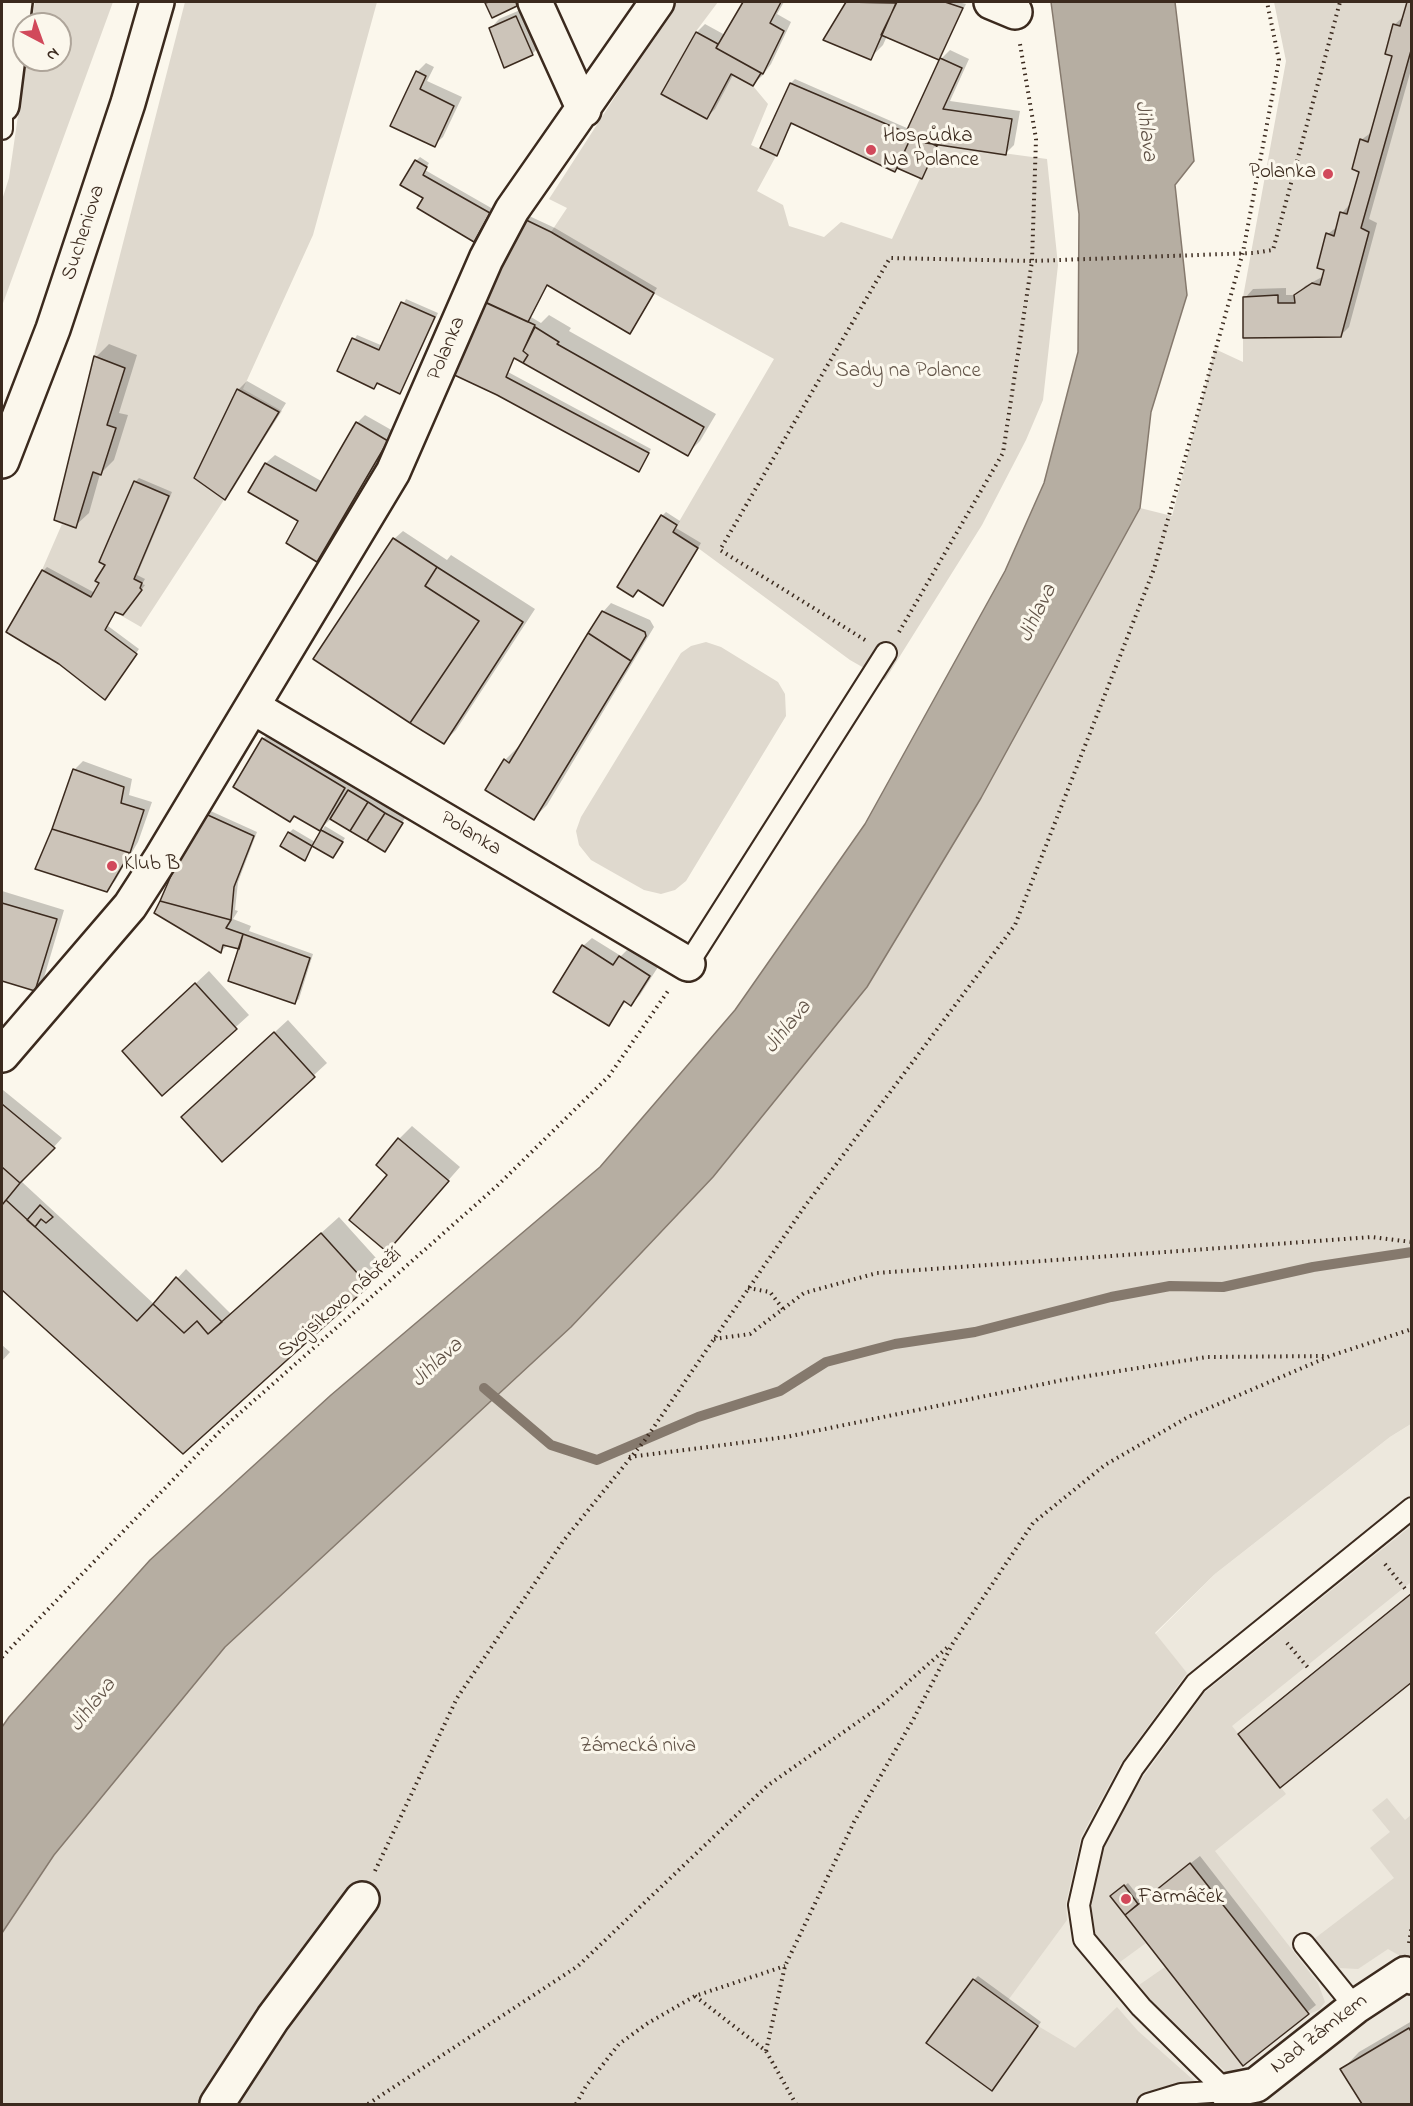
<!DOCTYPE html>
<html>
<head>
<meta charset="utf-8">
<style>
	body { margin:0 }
	#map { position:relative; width:1413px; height:2106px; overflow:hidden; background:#fbf7ec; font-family:"Indie Flower",sans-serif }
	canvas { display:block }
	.frame { position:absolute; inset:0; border:3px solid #3b2a1e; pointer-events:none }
	.north { position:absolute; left:12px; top:12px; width:60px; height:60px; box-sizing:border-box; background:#fbf7ec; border:2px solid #aea59a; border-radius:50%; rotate:139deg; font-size:16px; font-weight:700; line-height:24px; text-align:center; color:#3b2a1e }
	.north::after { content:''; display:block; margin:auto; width:21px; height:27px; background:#d1495b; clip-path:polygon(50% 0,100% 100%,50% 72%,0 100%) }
</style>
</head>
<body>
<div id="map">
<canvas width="1413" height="2106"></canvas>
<div class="frame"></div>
<div class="north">N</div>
</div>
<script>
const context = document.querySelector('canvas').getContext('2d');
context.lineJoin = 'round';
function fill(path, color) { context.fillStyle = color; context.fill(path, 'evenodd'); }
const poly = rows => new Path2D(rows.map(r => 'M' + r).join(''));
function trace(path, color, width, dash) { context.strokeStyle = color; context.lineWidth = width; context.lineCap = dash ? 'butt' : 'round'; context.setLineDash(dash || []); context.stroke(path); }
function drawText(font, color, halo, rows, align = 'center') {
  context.font = font + ' "Indie Flower",sans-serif'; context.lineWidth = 6; context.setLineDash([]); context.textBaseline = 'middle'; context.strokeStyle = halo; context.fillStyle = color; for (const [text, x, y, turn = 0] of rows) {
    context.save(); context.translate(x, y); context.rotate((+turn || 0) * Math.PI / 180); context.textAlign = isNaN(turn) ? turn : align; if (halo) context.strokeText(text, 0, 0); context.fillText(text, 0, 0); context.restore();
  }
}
const built = poly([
	[1411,1424,1411,2104,888,2104,926,2043,973,1981,989,1801,1215,1574,1390,1437]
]);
const green = poly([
	[35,2,113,2,2,306,2,200,9,178,26,60,60,60,60,24,31,24],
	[185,2,377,2,313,235,243,389,282,411,141,627,42,570,62,524,75,527,93,472,101,475,116,428,107,425,124,368,94,356],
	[676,2,718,2,694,34,661,94,707,119,731,74,753,86,768,104,751,145,776,156,757,191,783,205,789,226,824,237,841,222,892,239,936,144,1047,159,1058,265,1043,400,1026,440,982,525,885,680,850,660,698,548,673,532,774,359,653,293,551,232,567,208,549,199],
	[1274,2,1411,2,1411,1424,1390,1437,1215,1574,1155,1633,1187,1673,1121,1763,1081,1837,1066,1903,1067,1920,1006,2003,973,1979,927,2043,992,2091,1038,2026,1075,2048,1117,2007,1138,2031,1199,2085,1131,2104,2,2104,2,1933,54,1855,225,1647,571,1327,713,1177,867,987,981,798,1140,508,1172,516,1215,349,1243,362,1243,297,1286,61],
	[706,642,721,647,778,682,785,694,786,716,686,881,675,890,661,894,644,890,591,860,579,845,576,831,581,817,681,653,691,646],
	[1411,1526,1411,1582,1232,1726,1286,1794,1215,1851,1318,1983,1325,2002,1319,2010,1309,2014,1190,1863,1125,1915,1146,1943,1120,1962,1089,1927,1099,1854,1133,1791,1204,1693],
	[1387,1798,1405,1820,1411,1815,1411,1960,1407,1960,1388,1949,1358,1969,1338,1968,1314,1939,1394,1878,1370,1848,1390,1832,1372,1810],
	[1165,1967,1243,2066,1228,2074,1151,2002,1139,1985]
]);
const water = poly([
	[1051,2,1175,2,1194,161,1175,185,1187,295,1151,412,1140,508,981,798,867,987,713,1177,571,1327,225,1647,54,1855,2,1933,2,1727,9,1717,150,1560,331,1395,600,1167,735,1010,865,824,1005,571,1044,483,1078,352,1079,214,1051,2]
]);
const shadow = poly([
	[486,2,520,2,493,16],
	[744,2,784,2,777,14,791,22,771,64,762,76,753,84,734,73,715,109,707,117,697,32,705,24,725,35],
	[848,2,958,2,966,4,939,58,887,36,883,45,870,58,825,40],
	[1409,2,1412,2,1412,66,1369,219,1377,223,1349,327,1340,336,1245,298,1253,289,1286,288,1286,295,1296,295,1305,286,1324,276,1328,234,1338,226,1342,213,1350,204,1361,171,1361,140,1372,132,1394,55,1394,25,1404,16],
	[525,8,541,45,532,54,491,28,499,19],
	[950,50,969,59,950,101,1020,111,1014,145,1006,153,939,143,922,177,898,167,895,170,793,122,776,154,791,83,795,79,909,129,942,58],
	[426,63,434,67,427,81,462,97,443,137,434,145,392,125,417,72],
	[420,157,429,163,425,170,493,209,474,240,425,198,416,161],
	[527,215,555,228,657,288,630,332,548,284,531,317,541,323,549,315,571,328,569,331,716,414,700,441,687,454,515,357,508,372,651,449,642,466,639,470,498,393,452,373],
	[406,299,438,313,403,388,399,392,379,383,374,387,339,370,357,335,383,346],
	[109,344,137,355,119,413,128,415,114,460,100,474,89,513,75,526,96,357],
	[247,381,286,403,233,489,225,498,196,478,239,389],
	[365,415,395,432,326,552,317,560,300,521,250,491,266,463,275,455,323,482,357,423],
	[139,478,172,492,137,575,145,579,142,584,145,585,127,609,116,611,108,626,139,649,105,698,43,571,47,567,95,593,135,482],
	[666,512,680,521,676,528,701,543,666,600,639,588,662,516],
	[403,531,447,560,451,555,535,609,456,730,443,743,394,539],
	[611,603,650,620,654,627,547,805,534,818,505,760,518,747,520,749,603,612],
	[287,715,368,763,354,788,405,818,385,850,332,818,320,829,295,815,263,739],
	[83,761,132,779,129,795,152,802,138,842,115,881,107,890,37,868,74,770],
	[204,808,257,832,238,882,235,910,238,911,233,919,251,926,249,931,313,954,299,999,295,1003,240,948,228,945,221,951],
	[325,826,345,838,336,852,313,844,305,859,289,833,293,829,315,842],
	[2,891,64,910,43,981,34,990,2,980],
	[592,938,621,956,628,949,658,967,640,995,631,1004,626,1001,608,1024,583,946],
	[209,971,249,1015,162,1094,137,1038],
	[288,1020,327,1063,222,1160,196,1104],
	[3,1090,62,1138,22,1182,154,1304,186,1269,231,1314,339,1217,385,1268,183,1452,42,1322,2,1290],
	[412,1126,460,1167,387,1250,389,1175,399,1139],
	[2,1345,10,1352,2,1361],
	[1412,1593,1412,1680,1240,1734,1253,1721],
	[1200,1856,1316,2005,1243,2064,1126,1914,1116,1893,1128,1883,1142,1901],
	[978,1976,1041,2022,995,2085,974,1980],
	[1412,2021,1412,2104,1364,2104,1342,2070,1359,2052]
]);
const stream = poly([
	[484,1388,551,1445,597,1460,698,1417,780,1391,826,1362,895,1344,975,1332,1111,1297,1170,1286,1223,1287,1313,1267,1412,1252]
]);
const building = poly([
	[489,2,516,2,517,6,492,18,485,3,489,2],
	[743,2,781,2,770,23,784,31,763,74,716,48,743,2],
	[846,2,896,3,871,60,823,40,846,2],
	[897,2,945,2,963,8,939,60,881,35,897,2],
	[1407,2,1412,2,1412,47,1361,228,1369,232,1341,337,1243,338,1243,297,1278,295,1278,303,1295,303,1294,295,1312,283,1320,285,1324,270,1317,268,1326,233,1334,236,1340,212,1347,214,1359,172,1352,169,1360,139,1368,142,1392,56,1385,54,1393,24,1400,26,1407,2],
	[516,16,533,55,504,68,489,28,516,16],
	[696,32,718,44,716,48,761,73,753,86,731,74,707,119,661,94,696,32],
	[940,58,962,68,943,109,1012,119,1006,155,926,143,906,132,940,58],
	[416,71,426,76,420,89,454,106,435,147,390,126,416,71],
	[790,83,912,135,895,172,791,123,777,156,760,148,790,83],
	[912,135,937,146,922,179,897,168,912,135],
	[415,160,427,167,423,175,490,213,474,242,417,208,423,198,400,185,415,160],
	[522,218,551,232,654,293,630,334,547,285,528,322,482,301,522,218],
	[483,301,535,325,523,351,528,355,523,363,514,358,506,377,649,453,639,472,497,395,450,373,483,301],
	[401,302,435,317,400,394,377,383,374,389,337,371,352,338,379,350,401,302],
	[535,327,559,342,557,344,704,427,688,456,523,363,528,355,523,351,535,327],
	[94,356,125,368,107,425,116,428,101,475,93,472,76,528,54,520,94,356],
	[237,389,279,412,225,500,194,478,237,389],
	[356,422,388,441,317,562,286,543,298,521,248,492,265,463,316,491,356,422],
	[134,481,169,496,134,579,142,583,140,588,142,590,123,615,115,612,105,630,137,654,105,700,59,664,6,632,42,570,91,597,99,583,95,581,105,565,99,562,134,481],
	[661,515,677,525,673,532,698,548,663,606,638,590,633,597,617,587,661,515],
	[393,538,437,567,425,586,479,621,410,723,313,659,393,538],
	[437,567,523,622,444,744,410,723,479,621,425,586,437,567],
	[602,611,645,632,646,636,631,661,588,633,602,611],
	[588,633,631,661,534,820,485,790,504,759,509,763,588,633],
	[262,738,345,788,320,831,294,816,290,822,233,787,262,738],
	[73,769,124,787,121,803,144,810,130,853,52,829,73,769],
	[348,790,368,802,350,831,330,819,348,790],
	[368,802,385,813,367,841,350,831,368,802],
	[199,811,254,836,234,887,231,920,160,901,199,811],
	[385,813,403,823,385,852,367,841,385,813],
	[52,829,130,853,107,892,35,869,52,829],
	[321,830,343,842,333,858,312,846,321,830],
	[288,832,312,846,305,861,280,846,288,832],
	[160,901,231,920,226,928,243,934,239,949,223,945,221,953,154,913,160,901],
	[2,903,57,919,35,991,2,981,2,903],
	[243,934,310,958,295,1004,228,981,243,934],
	[582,945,613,965,619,956,650,976,631,1006,624,1001,609,1026,553,992,582,945],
	[195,983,237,1029,162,1096,122,1051,195,983],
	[274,1032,315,1077,222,1162,181,1117,274,1032],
	[2,1104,55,1148,20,1183,2,1167,2,1104],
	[398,1138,449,1181,387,1252,349,1220,387,1175,376,1165,398,1138],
	[2,1167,20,1183,2,1205,2,1167],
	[6,1200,137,1321,153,1304,184,1333,197,1321,208,1334,321,1233,369,1286,183,1454,2,1290,2,1205,6,1200],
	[40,1205,53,1217,46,1223,41,1219,35,1227,27,1220,40,1205],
	[176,1277,222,1322,208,1334,197,1321,184,1333,153,1304,176,1277],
	[1412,1593,1412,1682,1280,1788,1238,1734,1412,1593],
	[1190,1863,1309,2014,1243,2066,1125,1915,1190,1863],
	[1124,1885,1138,1904,1125,1915,1110,1896,1124,1885],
	[973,1979,1038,2026,992,2091,926,2043,973,1979],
	[1409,2028,1412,2033,1412,2104,1362,2104,1340,2069,1409,2028]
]);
const path = poly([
	[899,632,1003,453,1032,261,1036,139,1020,44],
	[865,640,720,550,890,258,1032,261,1253,253,1273,250,1340,2],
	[748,1288,770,1292,783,1309],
	[714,1339,750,1334,804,1293,877,1273,1372,1237,1412,1242],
	[629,1457,786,1437,1063,1380,1207,1357,1327,1356],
	[1385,1564,1407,1591],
	[1287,1643,1310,1670],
	[2,1657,223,1428,498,1185,609,1076,668,991],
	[375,1871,457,1698,564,1540,645,1440,805,1206,1015,925,1154,569,1243,252,1279,60,1267,2],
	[1409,1943,1412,1925],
	[695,1996,766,2051,796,2104],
	[766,2051,785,1966,854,1822,914,1718,953,1643,1033,1523,1105,1465,1188,1417,1330,1356,1412,1329],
	[368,2104,578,1966,767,1786,882,1705,950,1645],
	[576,2104,586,2086,619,2044,648,2023,695,1996,785,1966]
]);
const lane = poly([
	[2,129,2,105],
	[688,964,886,653],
	[1304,1944,1355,2007],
	[1226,2091,1141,2007,1084,1939,1079,1905,1093,1843,1133,1768,1196,1683,1412,1508],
	[1148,2104,1181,2094,1226,2091]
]);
const street = poly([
	[535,2,584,110],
	[991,2,1015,12],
	[2,105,15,2],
	[253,707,688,964],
	[2,1055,130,906,161,858,393,472,486,259,512,210,657,2],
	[1226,2091,1256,2085,1355,2007,1405,1974,1412,1977],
	[217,2104,273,2018,362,1899]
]);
const primary = poly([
	[2,461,53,329,128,103,157,2]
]);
const markers = [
	[871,150,6,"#d1495b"],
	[1328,174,6,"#d1495b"],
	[112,866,6,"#d1495b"],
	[1126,1899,6,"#d1495b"]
];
const poiNames = [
	["Hospůdka",883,138],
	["Na Polance",883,162],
	["Polanka",1316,174,"right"],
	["Klub B",124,866],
	["Farmáček",1138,1899]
];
const streetNames = [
	["Sucheniova",85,233,-72],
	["Polanka",448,349,-67],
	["Polanka",470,835,31],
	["Svojsíkovo nábřeží",341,1304,-41],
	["Nad Zámkem",1320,2035,-38]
];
const parkNames = [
	["Sady na Polance",908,373],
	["Zámecká niva",638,1748]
];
const waterNames = [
	["Jihlava",1144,131,82],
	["Jihlava",1039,614,-64],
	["Jihlava",789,1028,-51],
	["Jihlava",438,1364,-43],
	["Jihlava",94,1706,-52]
];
fill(built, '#ede8dd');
fill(green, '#dfd9ce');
fill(water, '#b6aea2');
trace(water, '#85796d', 1.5);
fill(shadow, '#0003');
trace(stream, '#85796d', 10);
fill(building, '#ccc4b9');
trace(building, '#3b2a1e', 1.5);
trace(lane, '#3b2a1e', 24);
trace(street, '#3b2a1e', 38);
trace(primary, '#3b2a1e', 38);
trace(path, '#3b2a1e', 4, [1.5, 4.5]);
trace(lane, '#fbf7ec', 20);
trace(street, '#fbf7ec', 33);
trace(primary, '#fbf7ec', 33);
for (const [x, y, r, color] of markers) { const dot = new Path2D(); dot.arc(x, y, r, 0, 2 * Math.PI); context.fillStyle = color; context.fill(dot); trace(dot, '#fbf7ec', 2); }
drawText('21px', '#3b2a1e', '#fbf7ec', poiNames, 'left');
drawText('21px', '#3b2a1e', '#fbf7ec', streetNames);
drawText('21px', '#64564a', '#fbf7ec', parkNames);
drawText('italic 22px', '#605246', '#fbf7ec', waterNames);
</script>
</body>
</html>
